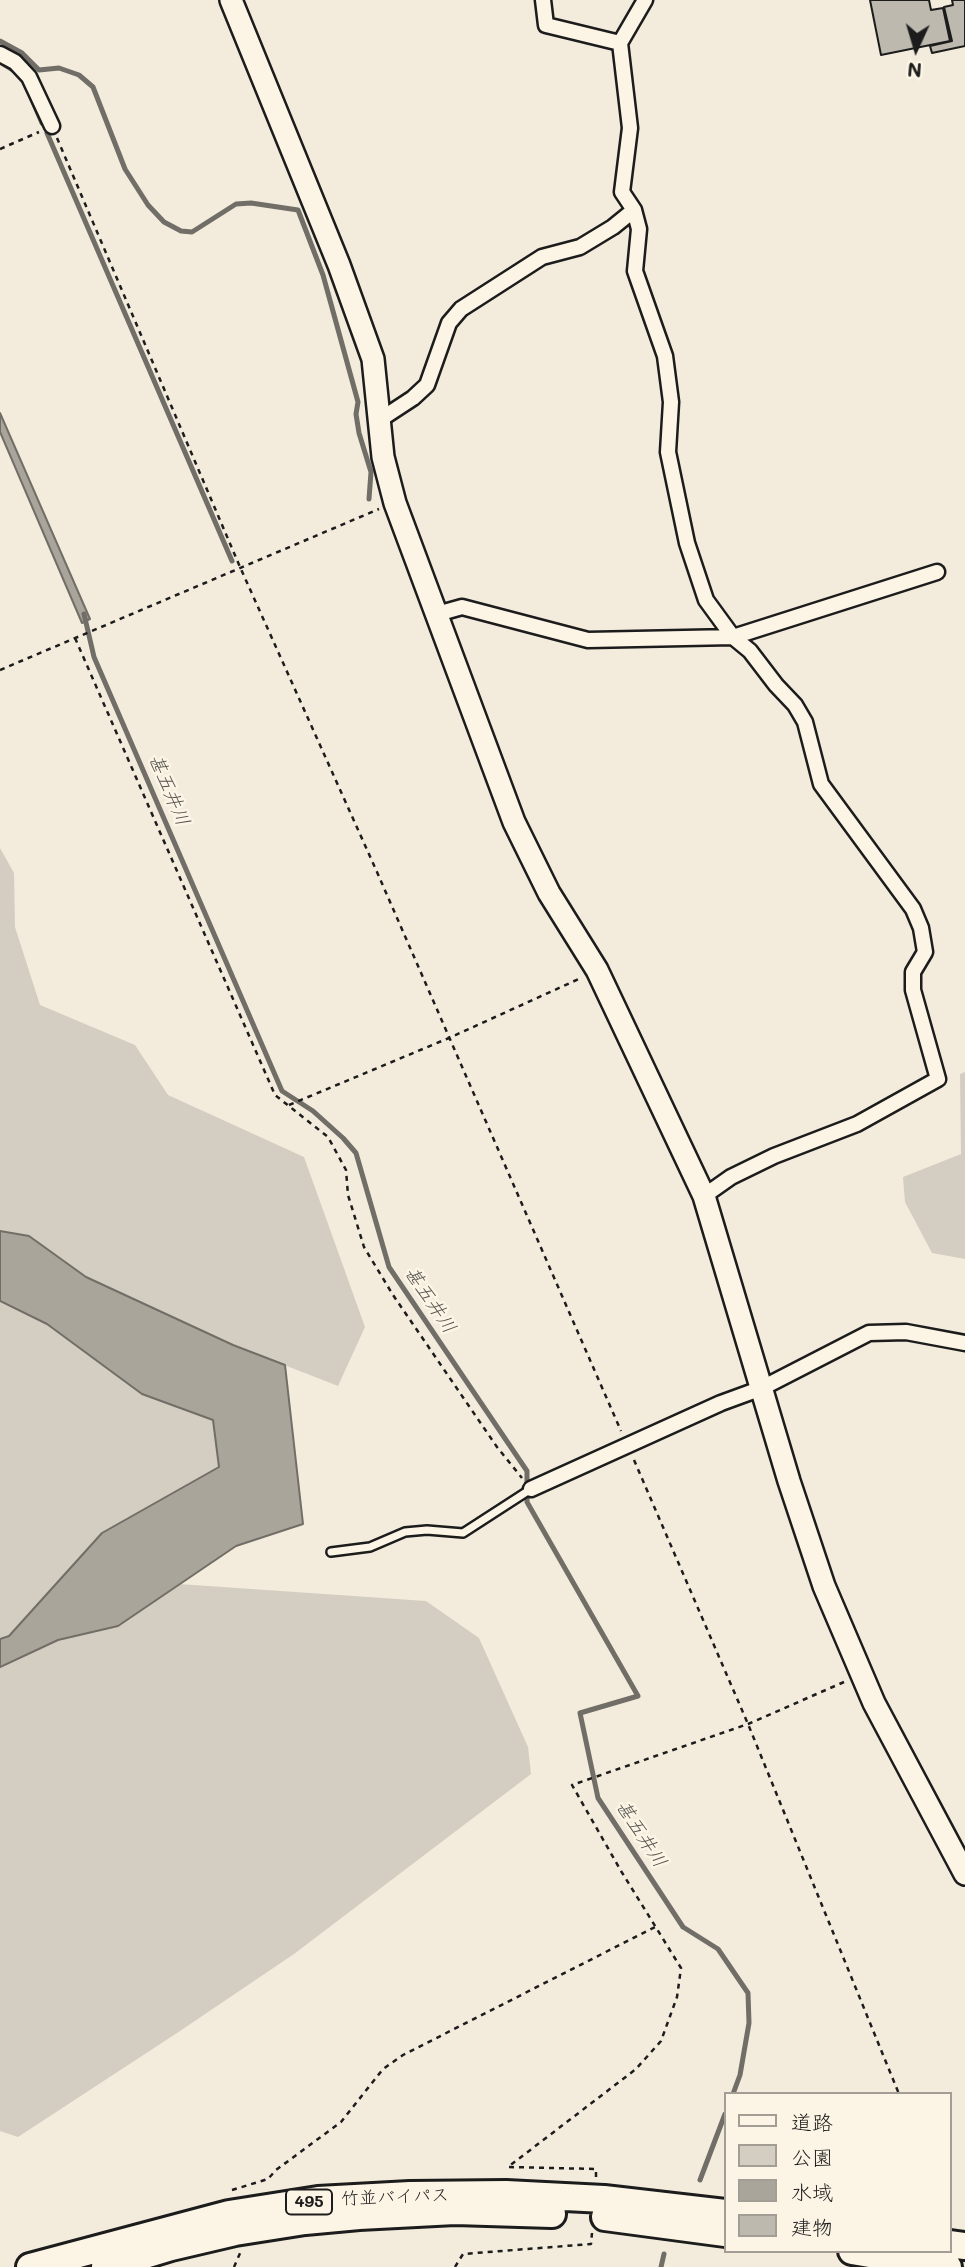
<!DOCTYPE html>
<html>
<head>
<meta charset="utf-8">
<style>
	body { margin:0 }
	#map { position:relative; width:965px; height:2267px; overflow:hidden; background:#f3ecdd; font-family:Mali,"Klee One",sans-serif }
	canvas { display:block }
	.legend { position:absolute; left:724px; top:2092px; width:228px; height:161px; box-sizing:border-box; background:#fcf5e5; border:2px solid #a29e95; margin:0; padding:9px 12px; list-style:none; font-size:21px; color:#1c1c1c }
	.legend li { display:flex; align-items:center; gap:14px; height:35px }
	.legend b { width:35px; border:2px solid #a29e95 }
	.north { position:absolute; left:881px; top:14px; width:70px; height:70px; -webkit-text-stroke:5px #fcf5e5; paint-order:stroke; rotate:184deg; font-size:19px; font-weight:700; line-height:28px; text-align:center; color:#1c1c1c }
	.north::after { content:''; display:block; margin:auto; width:24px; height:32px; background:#1c1c1c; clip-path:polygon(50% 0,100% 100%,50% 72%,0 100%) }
</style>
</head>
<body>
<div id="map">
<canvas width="965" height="2267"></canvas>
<ul class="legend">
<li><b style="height:9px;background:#fcf5e5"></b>道路</li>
<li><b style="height:19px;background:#d3cec1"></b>公園</li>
<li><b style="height:19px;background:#aaa59b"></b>水域</li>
<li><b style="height:19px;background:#beb9ae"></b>建物</li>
</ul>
<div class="north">N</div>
</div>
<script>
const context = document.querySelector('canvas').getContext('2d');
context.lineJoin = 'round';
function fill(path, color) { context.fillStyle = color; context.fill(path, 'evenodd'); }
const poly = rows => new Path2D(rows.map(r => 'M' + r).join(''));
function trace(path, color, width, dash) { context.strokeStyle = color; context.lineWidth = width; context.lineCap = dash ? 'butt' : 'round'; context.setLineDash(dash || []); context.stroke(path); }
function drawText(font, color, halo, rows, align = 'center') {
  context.font = font + ' Mali,"Klee One",sans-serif'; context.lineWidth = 5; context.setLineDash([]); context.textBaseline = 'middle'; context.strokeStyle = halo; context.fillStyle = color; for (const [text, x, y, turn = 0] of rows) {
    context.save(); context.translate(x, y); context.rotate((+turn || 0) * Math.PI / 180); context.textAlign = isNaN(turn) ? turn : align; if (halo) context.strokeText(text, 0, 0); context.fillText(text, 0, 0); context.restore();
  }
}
const green = poly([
	[0,848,14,873,15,927,40,1005,135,1045,168,1095,304,1157,365,1327,338,1386,233,1345,86,1277,29,1236,0,1231],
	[965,1072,965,1259,932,1253,905,1202,903,1177,961,1154,960,1074],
	[0,1301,47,1324,142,1394,213,1420,219,1467,102,1533,9,1636,0,1639],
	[179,1584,426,1601,479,1638,528,1747,531,1774,294,1954,177,2033,18,2137,0,2131,0,1667,58,1640,118,1626]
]);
const water = poly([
	[0,413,90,619,82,623,0,432,0,413],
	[0,1231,29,1236,86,1277,233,1345,285,1365,303,1524,236,1546,118,1626,58,1640,0,1667,0,1639,9,1636,102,1533,219,1467,213,1420,142,1394,47,1324,0,1301,0,1231]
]);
const stream = poly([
	[0,41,22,53,39,70,59,68,79,75,93,87,125,169,148,205,164,222,181,231,192,232,236,204,251,203,298,210,323,275,358,402,356,414,359,433,371,472,369,499],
	[0,62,18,73],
	[31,97,42,123],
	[47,133,232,561],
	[84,614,94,657,282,1091,313,1111,343,1138,356,1153,389,1267,527,1471,527,1502,638,1696,580,1713,598,1798,683,1927,718,1949,748,1993,749,2023,740,2075,733,2094],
	[700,2180,725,2114],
	[661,2267,664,2254]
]);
const building = poly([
	[870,0,929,0,931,10,943,8,950,41,881,55,870,0],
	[952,0,965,0,965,46,932,53,930,46,952,41,944,7,953,5,952,0]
]);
const path = poly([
	[57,138,240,567,377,872,621,1431],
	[0,149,39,132],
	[75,638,275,1095,328,1137,346,1170,348,1195,364,1247,393,1295,497,1447,522,1478],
	[0,670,379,509],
	[289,1105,449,1038,581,978],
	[634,1460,748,1724,899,2094],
	[596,2177,596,2169,508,2167,636,2069,661,2041,677,1997,681,1968,621,1871,572,1785,748,1724,844,1682],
	[232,2190,268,2179,276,2170,341,2122,383,2069,403,2055,657,1926],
	[234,2267,241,2251],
	[455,2267,463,2254,591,2244,592,2233]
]);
const lane = poly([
	[331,1552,370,1547,405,1532,427,1530,463,1533,531,1489]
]);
const street = poly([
	[543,0,546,25,620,43],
	[645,0,620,43,630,128,622,192,634,210,639,229,635,271,665,356,671,402,668,452,687,543,706,600,733,637,750,651,776,685,795,705,805,722,821,784,913,909,921,928,925,952,913,972,913,990,938,1079,857,1124,774,1156,731,1177,704,1196],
	[0,54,15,62,29,77,52,126],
	[381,419,413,398,427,385,449,323,461,309,542,257,580,247,613,227,634,210],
	[437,614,462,607,588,640,733,637,937,572],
	[531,1489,721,1403,762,1388,869,1333,906,1332,965,1343]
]);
const secondary = poly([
	[231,0,339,265,373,359,383,457,395,503,514,822,549,893,597,970,704,1196,789,1481,824,1586,874,1703,965,1874]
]);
const highway = poly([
	[605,2217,725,2233],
	[949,2244,965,2246],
	[852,2251,948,2267],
	[30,2267,229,2214,318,2200,410,2195,506,2194,604,2199,725,2213],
	[105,2267,171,2247,235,2232,305,2221,359,2216,455,2211,552,2214]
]);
const shields = [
	[309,2202,46]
];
const shieldNames = [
	["495",309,2202]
];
const streetNames = [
	["竹並バイパス",395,2197,-2]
];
const waterNames = [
	["甚五井川",169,790,67],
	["甚五井川",430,1300,56],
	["甚五井川",641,1834,57]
];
fill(green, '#d3cec1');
fill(water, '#aaa59b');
trace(water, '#716e68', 2);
trace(stream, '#716e68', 5);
fill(building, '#beb9ae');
trace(building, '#1c1c1c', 2);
trace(lane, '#1c1c1c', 12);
trace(street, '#1c1c1c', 19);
trace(secondary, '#1c1c1c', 26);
trace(highway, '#1c1c1c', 32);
trace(path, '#1c1c1c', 2.5, [5, 5]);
trace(lane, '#fcf5e5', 7);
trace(street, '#fcf5e5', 14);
trace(secondary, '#fcf5e5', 21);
trace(highway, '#fcf5e5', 26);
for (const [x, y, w] of shields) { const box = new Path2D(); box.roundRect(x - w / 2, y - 12.5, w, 25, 5); context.fillStyle = '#fcf5e5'; context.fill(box); trace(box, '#1c1c1c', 2); }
drawText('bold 16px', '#1c1c1c', null, shieldNames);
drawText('18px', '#1c1c1c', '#fcf5e5', streetNames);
drawText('italic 19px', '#55534f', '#fcf5e5', waterNames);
</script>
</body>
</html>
